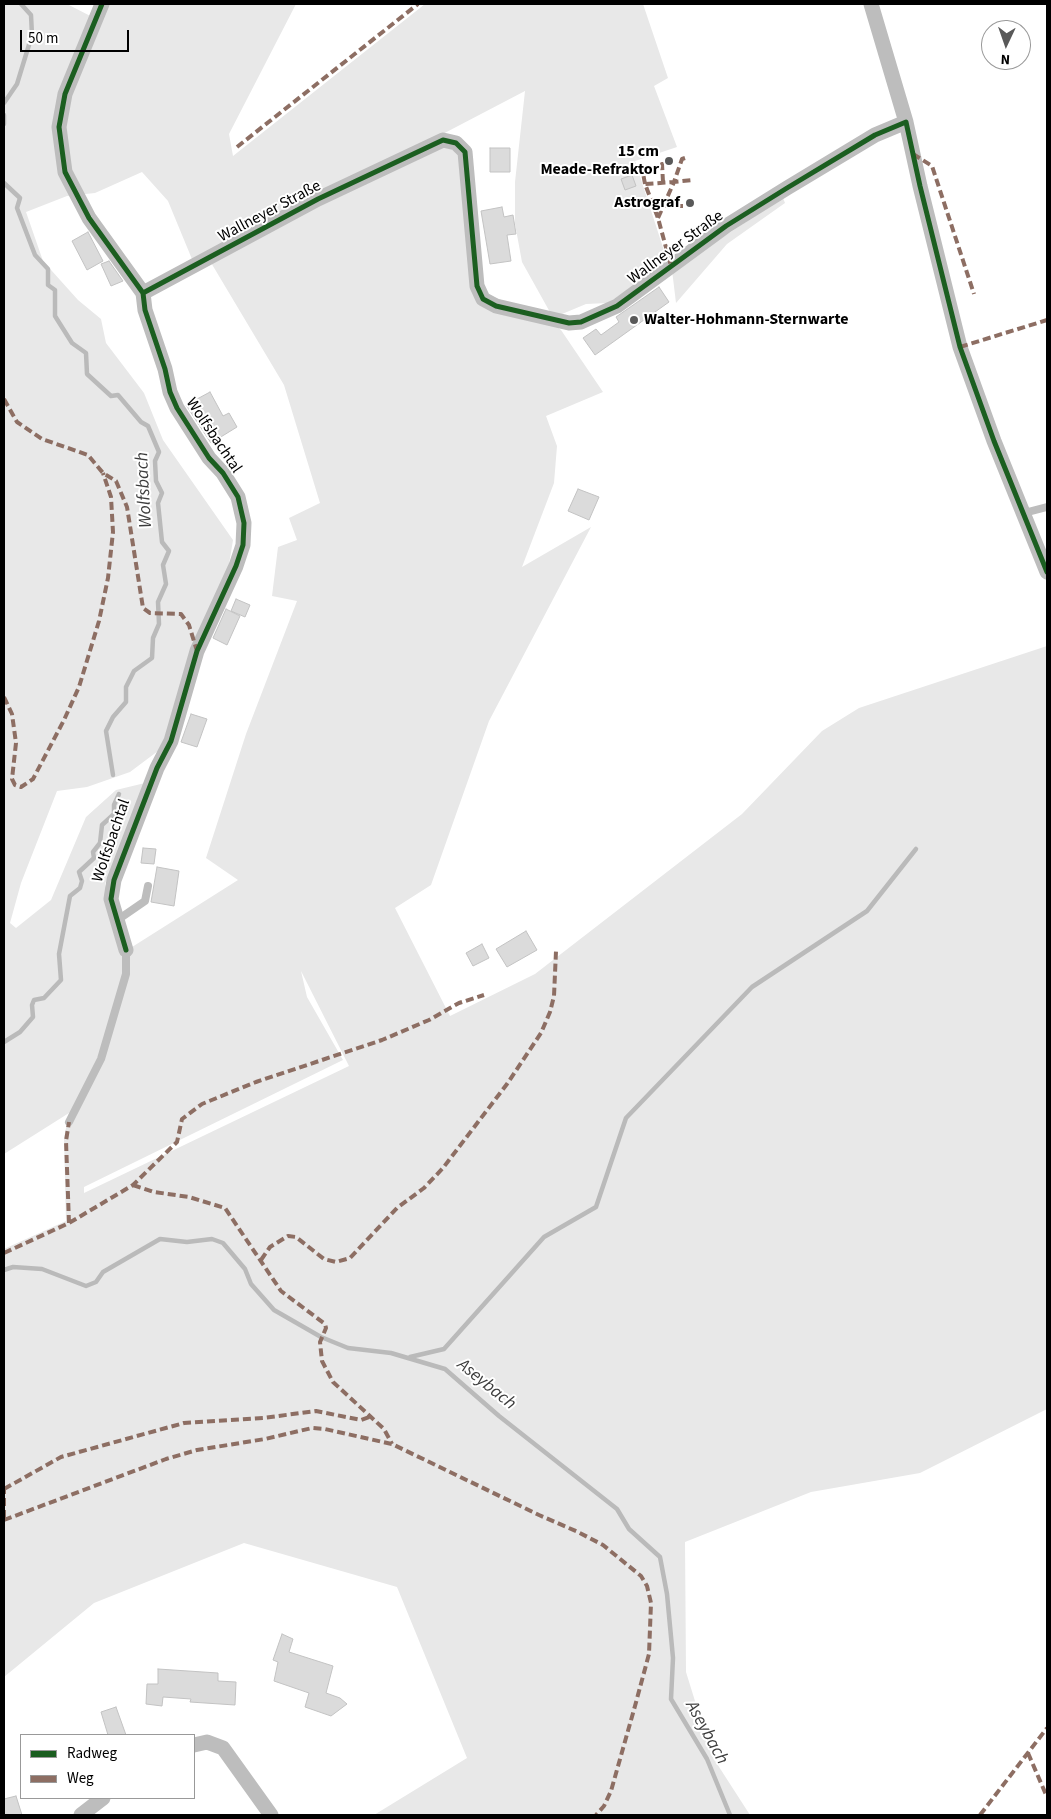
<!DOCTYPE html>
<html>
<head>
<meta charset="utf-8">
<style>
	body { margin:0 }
	#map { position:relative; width:1051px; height:1819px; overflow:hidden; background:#fff; font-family:"Source Sans 3",sans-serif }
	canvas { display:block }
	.frame { position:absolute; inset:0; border:5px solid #000; pointer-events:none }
	.legend { position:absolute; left:20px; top:1734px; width:175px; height:65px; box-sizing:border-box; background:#fff; border:1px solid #999; margin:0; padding:6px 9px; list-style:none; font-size:15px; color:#000 }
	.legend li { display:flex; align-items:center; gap:10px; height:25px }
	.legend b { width:25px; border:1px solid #999 }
	.north { position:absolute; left:981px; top:20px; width:50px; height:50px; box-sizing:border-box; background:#fff; border:1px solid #999; border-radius:50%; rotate:183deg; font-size:14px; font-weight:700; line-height:20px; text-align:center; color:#000 }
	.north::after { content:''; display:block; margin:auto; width:18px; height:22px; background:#595959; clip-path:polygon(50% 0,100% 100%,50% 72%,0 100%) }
	.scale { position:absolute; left:20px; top:30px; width:109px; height:22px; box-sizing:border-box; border:2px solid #000; border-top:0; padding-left:6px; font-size:15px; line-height:18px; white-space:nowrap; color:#000; -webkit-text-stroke:4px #fff; paint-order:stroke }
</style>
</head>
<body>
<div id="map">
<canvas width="1051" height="1819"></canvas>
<div class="frame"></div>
<ul class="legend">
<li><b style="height:6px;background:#1b5e20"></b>Radweg</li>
<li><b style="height:6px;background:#8d6e63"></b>Weg</li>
</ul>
<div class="north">N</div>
<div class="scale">50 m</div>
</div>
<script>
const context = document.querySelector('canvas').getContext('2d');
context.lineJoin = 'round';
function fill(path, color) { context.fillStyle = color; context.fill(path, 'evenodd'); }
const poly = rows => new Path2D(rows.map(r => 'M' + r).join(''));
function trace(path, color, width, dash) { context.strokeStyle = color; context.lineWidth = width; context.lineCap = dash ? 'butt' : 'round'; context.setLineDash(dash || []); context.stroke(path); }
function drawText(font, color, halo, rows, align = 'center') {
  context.font = font + ' "Source Sans 3",sans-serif'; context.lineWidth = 4; context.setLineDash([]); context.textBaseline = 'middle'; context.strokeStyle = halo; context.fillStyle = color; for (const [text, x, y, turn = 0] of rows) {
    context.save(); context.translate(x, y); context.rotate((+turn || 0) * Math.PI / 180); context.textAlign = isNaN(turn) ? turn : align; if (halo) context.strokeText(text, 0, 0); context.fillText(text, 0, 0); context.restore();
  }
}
const green = poly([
	[4,4,67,4,102,22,109,4,296,4,229,134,233,156,425,4,643,4,668,78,654,86,677,147,635,161,668,263,608,303,586,304,562,314,551,314,522,262,515,224,515,182,525,91,194,264,168,201,142,172,95,193,67,196,26,212,43,261,78,300,101,319,106,343,144,393,163,440,233,540,227,576,162,748,130,772,87,787,57,791,21,883,10,923,16,928,51,900,86,817,116,790,145,783,105,884,121,954,238,880,206,858,246,734,297,601,272,596,278,547,297,540,289,518,320,503,284,385,210,261,250,239,445,144,462,155,474,288,553,323,561,330,603,392,546,416,557,446,554,483,522,567,591,527,489,721,431,885,395,908,450,1016,535,974,742,814,822,731,859,708,1047,646,1047,1409,920,1473,811,1492,685,1542,686,1672,712,1756,750,1815,374,1815,467,1758,397,1587,244,1543,94,1603,4,1677,4,1249,66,1221,64,1138,69,1113,4,1154],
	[301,971,349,1066,84,1193,84,1187,343,1060,307,997],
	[783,198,785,203,727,244,676,303,672,270]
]);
const stream = poly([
	[4,103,17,84,32,35,31,15,21,4],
	[4,115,4,124],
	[4,183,20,198,17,208,35,255,48,269,48,285,55,290,55,316,72,343,86,353,87,374,111,396,118,395,141,422,148,426,159,452,155,461,156,481,162,493,158,503,162,542,169,551,163,565,166,584,158,602,159,624,153,638,152,658,134,671,126,687,126,702,113,717,106,731,113,775],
	[4,1042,20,1032,33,1017,32,1005,34,1000,44,998,61,980,59,954,70,896,80,888,82,881,79,872,94,858,93,852,100,843,102,825,114,814,114,805,119,794],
	[4,1270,13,1267,42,1269,86,1286,96,1282,103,1272,160,1239,187,1242,212,1239,223,1243,245,1269,251,1284,274,1310,321,1337,348,1348,391,1353,445,1369,499,1416,617,1509,629,1529,660,1557,667,1594,673,1658,671,1699,707,1759,730,1815],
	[410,1357,444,1349,544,1237,596,1207,626,1118,752,987,867,911,916,849]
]);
const building = poly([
	[490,148,510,148,510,172,490,172,490,148],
	[632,175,636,186,625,190,621,179,632,175],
	[502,207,504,217,513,215,516,234,507,235,511,261,490,264,481,211,502,207],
	[88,232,103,261,87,270,72,241,88,232],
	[109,261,123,281,111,286,101,264,109,261],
	[659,287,669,302,595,355,583,338,596,329,601,335,619,322,616,317,659,287],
	[210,392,223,416,229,413,237,427,211,443,186,405,210,392],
	[578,489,599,497,589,520,568,511,578,489],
	[236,599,250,605,245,617,231,611,236,599],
	[226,609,240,616,227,645,213,638,226,609],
	[191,714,207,719,197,747,181,742,191,714],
	[143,848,156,849,154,864,141,863,143,848],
	[157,867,179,871,174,906,151,902,157,867],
	[526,931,537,950,507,967,496,949,526,931],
	[482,944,489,958,473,966,466,953,482,944],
	[282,1634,293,1639,289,1652,333,1666,326,1693,340,1698,347,1704,331,1716,305,1707,309,1693,274,1681,278,1662,273,1660,282,1634],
	[158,1669,218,1673,218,1681,236,1682,235,1705,190,1702,191,1699,163,1697,162,1706,146,1704,147,1684,158,1684,158,1669],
	[116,1707,126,1735,108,1735,101,1712,116,1707],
	[16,1796,22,1815,4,1815,4,1799,16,1796]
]);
const lane = poly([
	[1024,513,1047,507],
	[116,921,145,901,148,886],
	[69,1122,101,1059,126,974,126,950]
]);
const street = poly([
	[102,4,65,94,59,127,65,172,89,218,143,293,145,310,165,369,170,392,177,408,209,458,223,473,238,497,244,523,243,545,236,566,197,651,171,741,157,768,114,880,111,899,126,950],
	[871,4,906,122,920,186,960,347,994,441,1047,572],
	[143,293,318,199,443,140,456,143,465,152,477,286,483,299,496,306,569,323,581,322,617,306,726,226,787,188,875,135,906,122],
	[194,1745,207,1742,223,1748,271,1815],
	[81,1815,103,1798]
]);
const quiet = poly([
	[237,147,418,4],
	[913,154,932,166,974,294],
	[685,158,682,159,674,182,693,180],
	[663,182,662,164,665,164],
	[645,184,643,173,643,168,646,168],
	[663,206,686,206],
	[658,218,674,182,645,184,658,218,671,266],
	[960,347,1047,320],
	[4,399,17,422,42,439,88,455,103,473,116,481,127,507,143,608,150,613,181,614,189,625,197,651],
	[4,697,12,714,16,743,12,779,15,785,21,787,33,779,64,720,79,687,99,621,108,578,113,532,111,497,103,473],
	[133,1185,154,1192,189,1197,225,1208,281,1291,325,1324,326,1328,320,1342,322,1361,333,1382,384,1429,392,1444],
	[69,1223,66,1141,69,1122],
	[4,1253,69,1223,133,1185,177,1142,182,1119,202,1104,256,1082,382,1040,429,1020,459,1003,484,995],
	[261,1260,270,1247,288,1236,296,1237,324,1259,336,1262,350,1258,397,1208,424,1188,443,1168,507,1084,541,1033,550,1012,554,996,556,951],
	[4,1486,4,1520],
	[4,1489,61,1457,184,1423,263,1418,316,1411,361,1420,369,1417],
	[4,1520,166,1459,197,1450,265,1439,312,1428,325,1429,392,1444,539,1515,578,1532,603,1545,641,1576,647,1586,651,1603,649,1654,635,1706,611,1791,604,1806,596,1815],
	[1028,1753,1047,1797],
	[980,1815,1047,1728]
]);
const cycleway = poly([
	[102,4,65,94,59,127,65,172,89,218,143,293,145,310,165,369,170,392,177,408,209,458,223,473,238,497,244,523,243,545,236,566,197,651,171,741,157,768,114,880,111,899,126,950],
	[143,293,318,199,443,140,456,143,465,152,477,286,483,299,496,306,569,323,581,322,617,306,726,226,787,188,875,135,906,122,920,186,960,347,994,441,1047,572]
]);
const markers = [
	[669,161,5,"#595959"],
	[690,203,5,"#595959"],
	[634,320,5,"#595959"]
];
const poiNames = [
	["15 cm",659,152],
	["Meade-Refraktor",659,170],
	["Astrograf",680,203],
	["Walter-Hohmann-Sternwarte",644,320,"left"]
];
const streetNames = [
	["Wallneyer Straße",270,212,-28],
	["Wallneyer Straße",676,248,-36],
	["Wolfsbachtal",213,436,56],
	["Wolfsbachtal",112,841,-71]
];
const waterNames = [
	["Wolfsbach",145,490,-93],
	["Aseybach",486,1385,39],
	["Aseybach",706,1733,61]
];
fill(green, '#e8e8e8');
trace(stream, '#bababa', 4.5);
fill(building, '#dbdbdb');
trace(building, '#c3c3c3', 1);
trace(lane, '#bdbdbd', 8);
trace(street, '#bdbdbd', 15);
trace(quiet, '#8d6e63', 4, [8, 4]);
trace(cycleway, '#1b5e20', 5);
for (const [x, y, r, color] of markers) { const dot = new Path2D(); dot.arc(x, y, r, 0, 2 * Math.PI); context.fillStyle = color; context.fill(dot); trace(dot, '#fff', 2); }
drawText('bold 16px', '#000', '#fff', poiNames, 'right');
drawText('16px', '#000', '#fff', streetNames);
drawText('italic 18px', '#3d3d3d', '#fff', waterNames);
</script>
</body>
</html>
